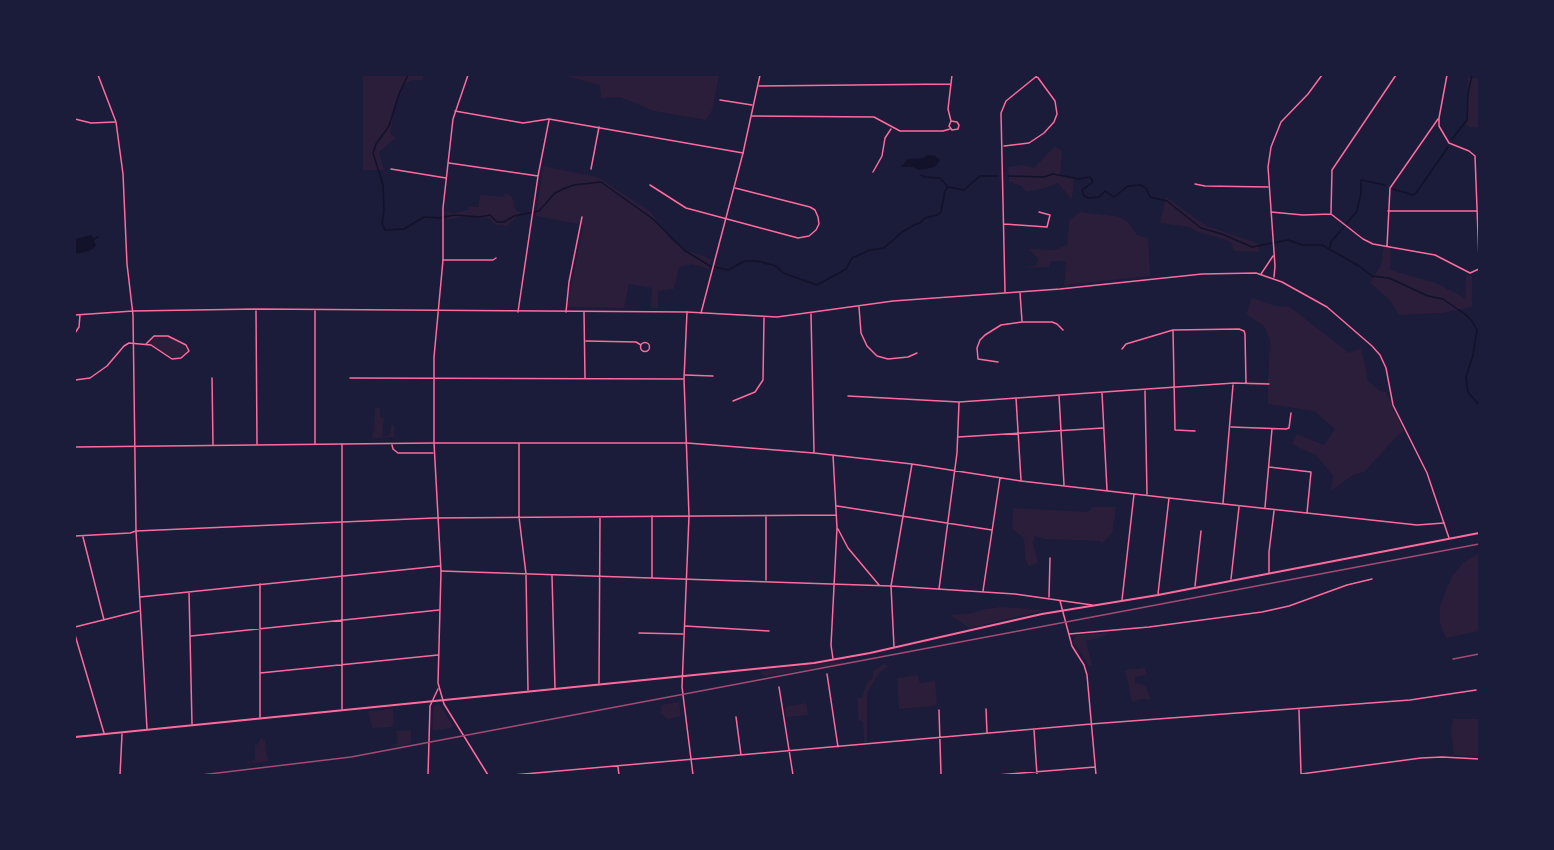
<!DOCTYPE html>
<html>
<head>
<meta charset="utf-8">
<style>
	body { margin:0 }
	#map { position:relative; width:1554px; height:850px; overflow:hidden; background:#1b1b3a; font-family:Lato,sans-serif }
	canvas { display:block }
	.frame { position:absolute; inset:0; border:76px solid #1b1b3a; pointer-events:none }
</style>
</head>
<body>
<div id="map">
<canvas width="1554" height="850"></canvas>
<div class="frame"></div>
</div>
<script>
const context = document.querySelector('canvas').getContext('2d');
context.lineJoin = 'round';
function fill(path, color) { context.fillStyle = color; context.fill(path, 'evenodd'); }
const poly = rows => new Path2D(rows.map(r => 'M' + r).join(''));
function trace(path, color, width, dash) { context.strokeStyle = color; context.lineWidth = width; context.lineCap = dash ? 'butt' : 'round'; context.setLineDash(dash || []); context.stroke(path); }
const green = poly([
	[363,75,424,75,423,80,413,80,403,85,395,105,390,133,396,138,379,152,384,170,363,170],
	[561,75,719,75,712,110,706,120,654,111,620,97,601,98,600,85],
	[1468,77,1479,79,1479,128,1469,127,1466,124],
	[1055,146,1062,151,1060,175,1074,177,1072,200,1058,183,1045,188,1026,192,1022,186,1009,182,1008,167,1023,165,1034,168],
	[543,166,597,177,650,211,670,239,686,250,711,259,709,269,692,264,679,267,674,289,658,291,658,308,651,308,652,288,629,284,624,308,567,307,583,225,536,216],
	[505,193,511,196,514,201,515,209,521,213,507,226,495,225,489,218,463,217,447,220,447,212,454,213,468,210,469,207,478,207,480,195,503,197],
	[1166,197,1205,225,1259,244,1259,252,1234,251,1231,242,1217,237,1200,233,1189,227,1160,223],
	[1079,212,1115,216,1123,219,1128,222,1137,235,1148,238,1150,276,1064,285,1066,261,1051,261,1049,267,1023,268,1037,265,1038,259,1029,249,1055,250,1067,245,1069,221],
	[1384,247,1391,247,1390,270,1436,283,1465,298,1466,275,1472,276,1472,307,1442,313,1399,315,1389,299,1370,283,1381,265],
	[1252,298,1276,306,1290,307,1349,353,1361,348,1368,381,1380,391,1386,392,1404,431,1398,435,1364,472,1353,475,1331,491,1333,476,1317,456,1292,444,1297,434,1324,445,1335,429,1314,411,1268,404,1268,385,1249,386,1249,381,1268,382,1270,340,1264,326,1246,314],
	[154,336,168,336,188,348,185,355,178,359,166,356,147,343],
	[375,408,380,408,380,417,384,418,382,437,390,435,391,425,394,425,394,437,372,438,374,429],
	[1093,507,1116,507,1112,534,1101,544,1101,541,1045,539,1035,536,1033,543,1038,563,1029,566,1025,559,1024,538,1012,529,1013,508,1088,512],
	[1479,553,1479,631,1446,638,1440,624,1440,606,1452,576,1463,563],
	[1002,607,1046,610,969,628,950,615,973,613,985,609],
	[1109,633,1102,637,1086,641,1092,666,1089,666,1073,641,1077,635],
	[844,661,844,663,762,677,761,671],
	[884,664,887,666,892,665,880,672,867,693,867,742,864,742,863,722,859,720,857,698,862,698,866,684,873,677,873,671],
	[1145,668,1146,675,1135,677,1135,683,1145,685,1151,700,1140,699,1132,702,1125,670],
	[918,675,920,683,935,681,937,704,934,706,899,709,897,678],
	[679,702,681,716,668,719,660,714,662,705],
	[806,703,808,715,786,717,785,709,788,706],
	[439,704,454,727,435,731,432,729,434,706],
	[393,709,394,721,391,727,372,728,368,711],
	[1453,719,1479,719,1479,757,1454,755,1451,731],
	[411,730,411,743,403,746,390,746,398,743,396,731],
	[261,738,265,740,267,758,269,761,247,764,247,761,251,762,255,760,255,745,257,745]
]);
const water = poly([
	[927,155,935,156,940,160,935,167,919,170,913,167,901,167,908,159,923,158],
	[92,235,96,246,89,251,75,254,75,239]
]);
const stream = poly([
	[408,75,399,94,389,126,376,144,373,153,383,185,384,211,382,224,385,230,404,229,424,217,439,218,454,215,480,217,490,215,497,222,504,222,514,216,539,211,555,193,563,189,574,185,601,182,653,219,684,250,710,266,728,270,745,261,757,261,776,266,783,273,817,285,846,269,852,258,870,250,884,248,902,232,916,224,920,223,925,218,937,215,941,212,945,191,948,187,964,190,980,176,997,176],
	[1452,139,1467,120,1468,93,1472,75],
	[921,175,925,177,940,178,948,187],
	[1008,176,1044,177,1053,174,1079,179,1090,177,1093,182,1082,190,1084,196,1088,198,1099,197,1105,191,1114,197,1128,186,1140,185,1146,188,1150,197,1167,201,1201,228,1222,234,1252,247,1288,240,1302,245,1322,245,1359,266,1372,276,1389,278,1428,296,1443,299,1466,315,1472,321,1477,330,1473,355,1466,377,1468,392,1479,405],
	[1393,189,1413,195,1416,193,1448,147],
	[94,239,98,237],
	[1330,248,1331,242,1357,211,1361,193,1361,180,1385,185]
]);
const minor = poly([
	[1447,75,1439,118,1439,126,1449,143,1469,151,1475,156,1479,260],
	[759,86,951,84],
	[720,100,752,105],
	[455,111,523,123,549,119,743,153],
	[752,116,874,117,900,131,943,131,950,129],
	[75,119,91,123,115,122],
	[951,121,957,122,959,125,958,129,952,130,949,126,951,121,948,109,952,75],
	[1004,146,1029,143,1044,133,1054,122,1057,114,1055,101,1036,75],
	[449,163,538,176],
	[391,169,446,178],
	[591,169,599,127],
	[873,172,882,156,885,138,891,129],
	[1195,184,1205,186,1268,187],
	[650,185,686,208,798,238,809,236,816,230,819,224,818,217,815,210,810,207,735,188],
	[1388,211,1476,211],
	[1271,212,1303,215,1331,214,1363,239,1373,244,1435,255,1470,273,1479,269],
	[1331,213,1332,170,1396,75],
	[1004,224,1047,227,1050,215,1039,212],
	[1387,246,1390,188,1438,119],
	[443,260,493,260,496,258],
	[1005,292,1001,113,1006,101,1038,75],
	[1020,293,1022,321],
	[859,307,861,333,867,346,877,356,888,359,908,357,917,353],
	[256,311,257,444],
	[315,311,315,444],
	[518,312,538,176,549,120],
	[566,312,569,282,582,217],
	[584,312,585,378],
	[811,314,814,452],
	[1173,330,1175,430,1195,431],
	[75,333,79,327,80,315],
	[586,341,636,342,641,345],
	'640.5 347a4.5 4.5 0 1 1 9 0a4.5 4.5 0 1 1-9 0Z',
	[1122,349,1126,344,1173,330,1239,329,1244,331,1245,334,1246,383],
	[998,362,978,359,977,348,980,340,985,335,1001,325,1022,322,1052,322,1057,324,1063,330],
	[685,375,713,376],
	[212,378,213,445],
	[350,378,683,379],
	[75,380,90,378,107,366,124,346,129,343,151,345,172,359,181,358,189,351,186,345,168,336,154,336,146,344],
	[1145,391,1147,494],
	[1102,393,1107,490],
	[1059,395,1064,485],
	[848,396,959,402,1234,383,1269,384],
	[1016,398,1021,480],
	[733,401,755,392,763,380,764,318],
	[1231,427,1286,429,1289,428,1291,413],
	[958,437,1103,428],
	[434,443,687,443,814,453,912,464,1021,481,1169,498,1417,525,1444,523],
	[519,444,519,517,526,574,528,690],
	[392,445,393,449,398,453,433,453],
	[833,455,837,528,831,645,833,659],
	[1269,467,1311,472,1307,513],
	[1223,503,1233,385],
	[837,506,992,530],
	[1265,507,1272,429],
	[838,529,848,548,879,585],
	[75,536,130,533,136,531,434,518,836,515],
	[83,537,104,620],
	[441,571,891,586,1015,594,1092,605],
	[1269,573,1269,552,1274,511],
	[552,576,555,688],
	[652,577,652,516],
	[1231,579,1239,507],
	[766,580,766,516],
	[1195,586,1201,531],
	[939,589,957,453,959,403],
	[983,591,1000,478],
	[189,592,192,724],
	[1158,594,1169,498],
	[140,597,440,566],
	[1049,597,1050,558],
	[1122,600,1134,494],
	[1060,601,1072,646,1084,665,1087,675,1096,775],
	[685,626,769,631],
	[75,627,139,611],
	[639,633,683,634],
	[1069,634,1149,627,1262,612,1289,606,1347,585,1372,579],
	[75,635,104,733],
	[191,636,439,610],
	[894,647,891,586,912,464],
	[260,673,438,655],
	[827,674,838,747],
	[599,683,600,517],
	[779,687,793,775],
	[342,709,342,444],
	[986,709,987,732],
	[939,710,941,775],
	[1299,710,1301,774,1421,758,1442,757,1479,759],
	[260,717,260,584],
	[736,717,741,755],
	[1034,730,1037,775],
	[618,767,619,775],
	[120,775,122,734],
	[513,775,1091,724,1410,700,1476,690],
	[997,775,1095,767]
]);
const tertiary = poly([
	[687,312,684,379,689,516,682,687,693,775],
	[701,313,743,153,760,75],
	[75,447,433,443]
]);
const secondary = poly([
	[98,75,116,122,123,174,127,264,133,315,136,531,147,729],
	[468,75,453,119,443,208,443,260,434,357,434,443,441,571,438,683,444,704,488,775],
	[1261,274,1273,256],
	[1274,277,1275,266,1268,167,1271,147,1281,122,1308,94,1322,75],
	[75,315,133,311,256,309,687,312,777,317,893,301,1060,289,1202,274,1256,273,1282,282,1327,307,1372,346,1380,355,1386,368,1393,405,1427,473,1449,538],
	[428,775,430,706,438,689]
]);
const primary = poly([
	[75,737,814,663,870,653,1042,614,1158,595,1479,533]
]);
const rail = poly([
	[1453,659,1479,654],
	[201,775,351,757,1479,544]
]);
fill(green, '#2a1e3b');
fill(water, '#12122b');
trace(stream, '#12122b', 1.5);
trace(minor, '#ff6b9d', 1.5);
trace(tertiary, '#ff6b9d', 1.5);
trace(secondary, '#ff6b9d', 1.5);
trace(primary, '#ff6b9d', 2);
trace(rail, '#a44b75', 1.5);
</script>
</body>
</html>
